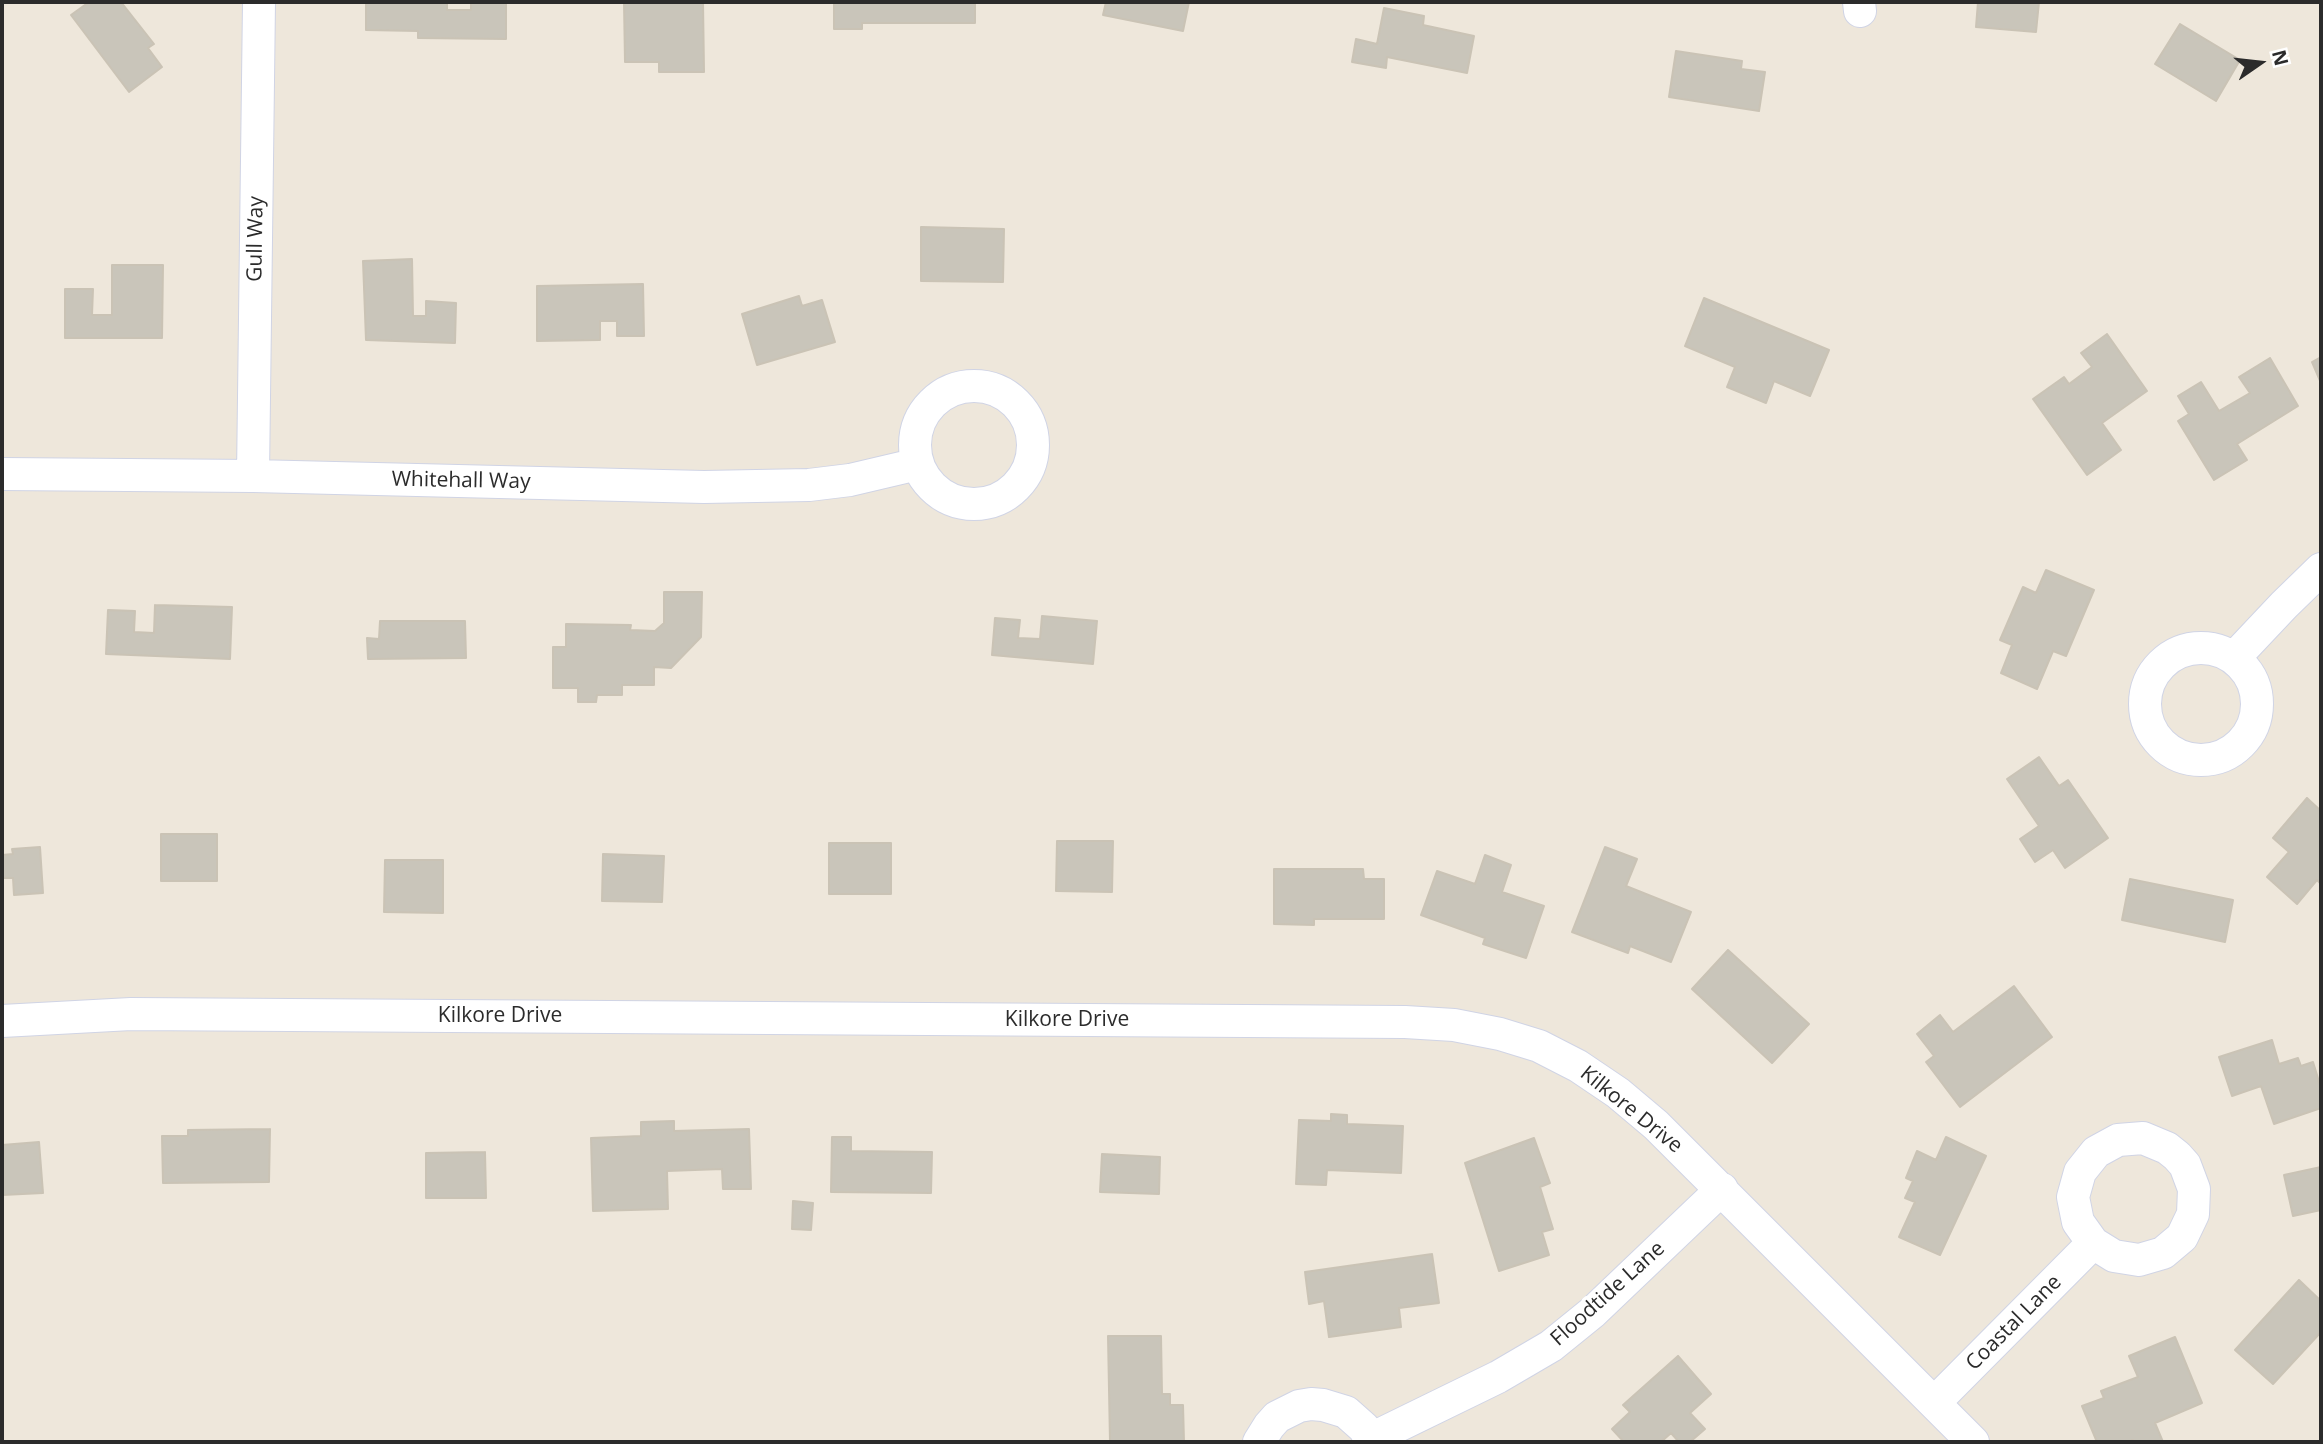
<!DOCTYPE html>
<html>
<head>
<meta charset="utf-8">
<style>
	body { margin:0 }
	#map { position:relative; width:2323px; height:1444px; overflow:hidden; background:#eee7db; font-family:"Open Sans",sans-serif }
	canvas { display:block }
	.frame { position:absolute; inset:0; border:4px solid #2b2b2b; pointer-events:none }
	.north { position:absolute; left:2225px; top:28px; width:70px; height:70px; -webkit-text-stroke:5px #fff; paint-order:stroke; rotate:76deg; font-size:19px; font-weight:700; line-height:28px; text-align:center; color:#2b2b2b }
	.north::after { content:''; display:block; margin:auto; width:24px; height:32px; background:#2b2b2b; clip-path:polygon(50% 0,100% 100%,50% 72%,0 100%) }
</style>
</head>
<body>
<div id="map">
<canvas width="2323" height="1444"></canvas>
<div class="frame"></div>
<div class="north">N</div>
</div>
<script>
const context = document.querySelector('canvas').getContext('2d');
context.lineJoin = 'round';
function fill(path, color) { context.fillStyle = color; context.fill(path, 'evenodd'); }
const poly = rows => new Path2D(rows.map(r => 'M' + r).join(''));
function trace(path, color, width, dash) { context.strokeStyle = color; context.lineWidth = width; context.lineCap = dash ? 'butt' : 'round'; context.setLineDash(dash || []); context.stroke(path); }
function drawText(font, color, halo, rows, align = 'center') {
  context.font = font + ' "Open Sans",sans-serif'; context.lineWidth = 7; context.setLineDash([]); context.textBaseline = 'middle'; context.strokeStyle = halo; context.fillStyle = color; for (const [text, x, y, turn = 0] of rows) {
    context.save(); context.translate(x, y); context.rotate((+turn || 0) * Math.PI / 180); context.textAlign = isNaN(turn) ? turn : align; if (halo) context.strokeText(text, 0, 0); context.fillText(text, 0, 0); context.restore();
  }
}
const building = poly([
	[89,2,121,2,154,44,148,48,162,67,129,92,71,15,89,2],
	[366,2,447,2,447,10,471,10,471,2,506,2,506,39,418,38,418,31,366,30,366,2],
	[624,2,703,2,704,72,659,72,659,62,625,62,624,2],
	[834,2,975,2,975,23,862,23,862,29,834,29,834,2],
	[1106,2,1189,2,1183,31,1103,15,1106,2],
	[1978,2,2039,2,2036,32,1976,27,1978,2],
	[1384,8,1424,16,1423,25,1474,36,1467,73,1387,57,1386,68,1352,62,1356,39,1377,44,1384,8],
	[2180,24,2240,60,2216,101,2155,64,2180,24],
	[1676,51,1742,61,1741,69,1765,72,1759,111,1669,97,1676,51],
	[921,227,1004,229,1003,282,921,281,921,227],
	[412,259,413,316,426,316,426,301,456,303,455,343,366,340,363,261,412,259],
	[112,265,163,265,162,338,65,338,65,289,93,289,92,315,112,315,112,265],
	[643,284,644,336,617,336,617,321,600,321,600,340,537,341,537,286,643,284],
	[799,296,802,306,822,300,835,342,757,365,742,314,799,296],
	[1704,298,1829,350,1810,396,1774,381,1766,403,1727,387,1735,367,1685,346,1704,298],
	[2107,334,2147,391,2102,423,2121,450,2087,475,2033,399,2064,377,2069,384,2092,367,2081,353,2107,334],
	[2321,357,2321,383,2312,362,2321,357],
	[2270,358,2298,406,2237,444,2247,460,2214,480,2178,421,2189,414,2178,396,2201,382,2219,411,2250,393,2239,377,2270,358],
	[2046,570,2094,590,2066,656,2053,651,2037,689,2001,673,2012,645,2000,640,2023,587,2036,593,2046,570],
	[664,592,702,592,701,637,671,668,654,667,654,685,622,685,622,695,597,695,596,702,578,702,578,688,553,688,553,647,566,647,566,624,631,625,630,630,655,631,664,623,664,592],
	[155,605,232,607,230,659,106,654,108,610,135,611,134,632,154,633,155,605],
	[1042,616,1097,621,1093,664,992,655,995,618,1020,620,1018,638,1040,639,1042,616],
	[380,621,465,621,466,658,368,659,367,638,379,639,380,621],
	[2039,757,2059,786,2068,780,2108,838,2065,868,2053,850,2035,862,2020,839,2039,826,2007,779,2039,757],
	[2307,798,2321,811,2321,884,2317,880,2297,904,2267,877,2289,852,2273,838,2307,798],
	[161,834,217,834,217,881,161,881,161,834],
	[1057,841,1113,841,1112,892,1056,891,1057,841],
	[829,843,891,843,891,894,829,894,829,843],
	[40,847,43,893,14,895,13,878,2,878,2,855,13,854,12,849,40,847],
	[1605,847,1637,859,1626,886,1691,912,1671,962,1630,946,1628,953,1572,932,1605,847],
	[603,854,664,856,662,902,602,901,603,854],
	[1485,855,1511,865,1502,892,1544,906,1526,958,1483,944,1485,938,1421,915,1437,871,1475,884,1485,855],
	[385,860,443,860,443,913,384,912,385,860],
	[1274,869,1363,869,1364,879,1384,879,1384,919,1314,919,1314,925,1274,924,1274,869],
	[2130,879,2233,900,2225,942,2122,920,2130,879],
	[1728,950,1809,1024,1772,1063,1692,989,1728,950],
	[2014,986,2052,1037,1960,1107,1926,1062,1934,1056,1917,1034,1940,1015,1953,1032,2014,986],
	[2272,1040,2279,1064,2298,1058,2301,1066,2313,1062,2321,1088,2321,1108,2274,1124,2261,1086,2232,1096,2219,1057,2272,1040],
	[1331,1114,1347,1115,1347,1124,1403,1126,1401,1173,1327,1170,1326,1185,1296,1184,1299,1120,1331,1121,1331,1114],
	[674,1121,674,1131,749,1129,751,1189,723,1189,722,1169,667,1171,668,1209,593,1211,591,1138,641,1136,641,1122,674,1121],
	[270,1129,269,1182,163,1183,162,1136,188,1136,188,1130,270,1129],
	[832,1137,851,1137,851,1151,932,1152,931,1193,831,1192,832,1137],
	[1946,1137,1986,1156,1940,1255,1899,1237,1915,1202,1905,1198,1913,1181,1906,1178,1917,1151,1936,1160,1946,1137],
	[1534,1138,1550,1183,1540,1187,1553,1229,1542,1232,1549,1255,1499,1271,1465,1163,1534,1138],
	[39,1142,43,1193,2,1195,2,1145,39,1142],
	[485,1152,486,1198,426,1198,426,1153,485,1152],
	[1102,1154,1160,1157,1159,1194,1100,1192,1102,1154],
	[2321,1167,2321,1210,2293,1216,2284,1175,2321,1167],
	[793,1201,813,1203,811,1230,792,1229,793,1201],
	[1432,1254,1439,1303,1399,1308,1401,1327,1329,1337,1324,1301,1309,1304,1305,1272,1432,1254],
	[2299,1280,2321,1301,2321,1332,2273,1384,2235,1350,2299,1280],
	[1108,1336,1161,1336,1162,1394,1170,1394,1170,1405,1183,1405,1184,1442,1110,1442,1108,1336],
	[2175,1337,2202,1403,2155,1423,2163,1442,2133,1442,2133,1440,2128,1442,2097,1442,2082,1406,2104,1398,2101,1391,2138,1377,2129,1356,2175,1337],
	[1678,1356,1711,1394,1690,1413,1705,1429,1690,1442,1679,1442,1671,1433,1661,1442,1624,1442,1612,1429,1630,1412,1623,1405,1678,1356]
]);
const street = poly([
	[1859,2,1860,11],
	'915 445a59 59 0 1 1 118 0a59 59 0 1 1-118 0Z',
	[2,474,253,476,704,487,809,485,850,480,918,464],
	[253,476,259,2],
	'2145 704a56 56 0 1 1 112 0a56 56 0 1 1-112 0Z',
	[2234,658,2284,605,2321,569],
	[2,1021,131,1014,1405,1022,1454,1025,1500,1034,1539,1046,1578,1066,1618,1093,1656,1125,1973,1442],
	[1934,1403,2093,1243,2078,1222,2073,1197,2080,1172,2096,1152,2118,1140,2143,1138,2167,1148,2177,1156,2185,1165,2194,1189,2193,1214,2182,1237,2163,1253,2139,1260,2114,1256,2093,1243],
	[1371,1439,1498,1377,1551,1346,1593,1312,1722,1189],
	[1259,1442,1269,1426,1277,1417,1299,1406,1311,1404,1323,1405,1346,1412,1364,1428,1372,1442]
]);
const streetNames = [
	["Gull Way",256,239,-89],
	["Whitehall Way",461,481,1],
	["Kilkore Drive",500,1016],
	["Kilkore Drive",1067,1020],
	["Kilkore Drive",1631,1110,39],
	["Floodtide Lane",1608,1294,-42],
	["Coastal Lane",2014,1323,-45]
];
fill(building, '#c9c5ba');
trace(building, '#cac3b5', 2);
trace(street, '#d0d4e5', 34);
trace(street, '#fff', 32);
drawText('21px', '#2b2b2b', '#fff', streetNames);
</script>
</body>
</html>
